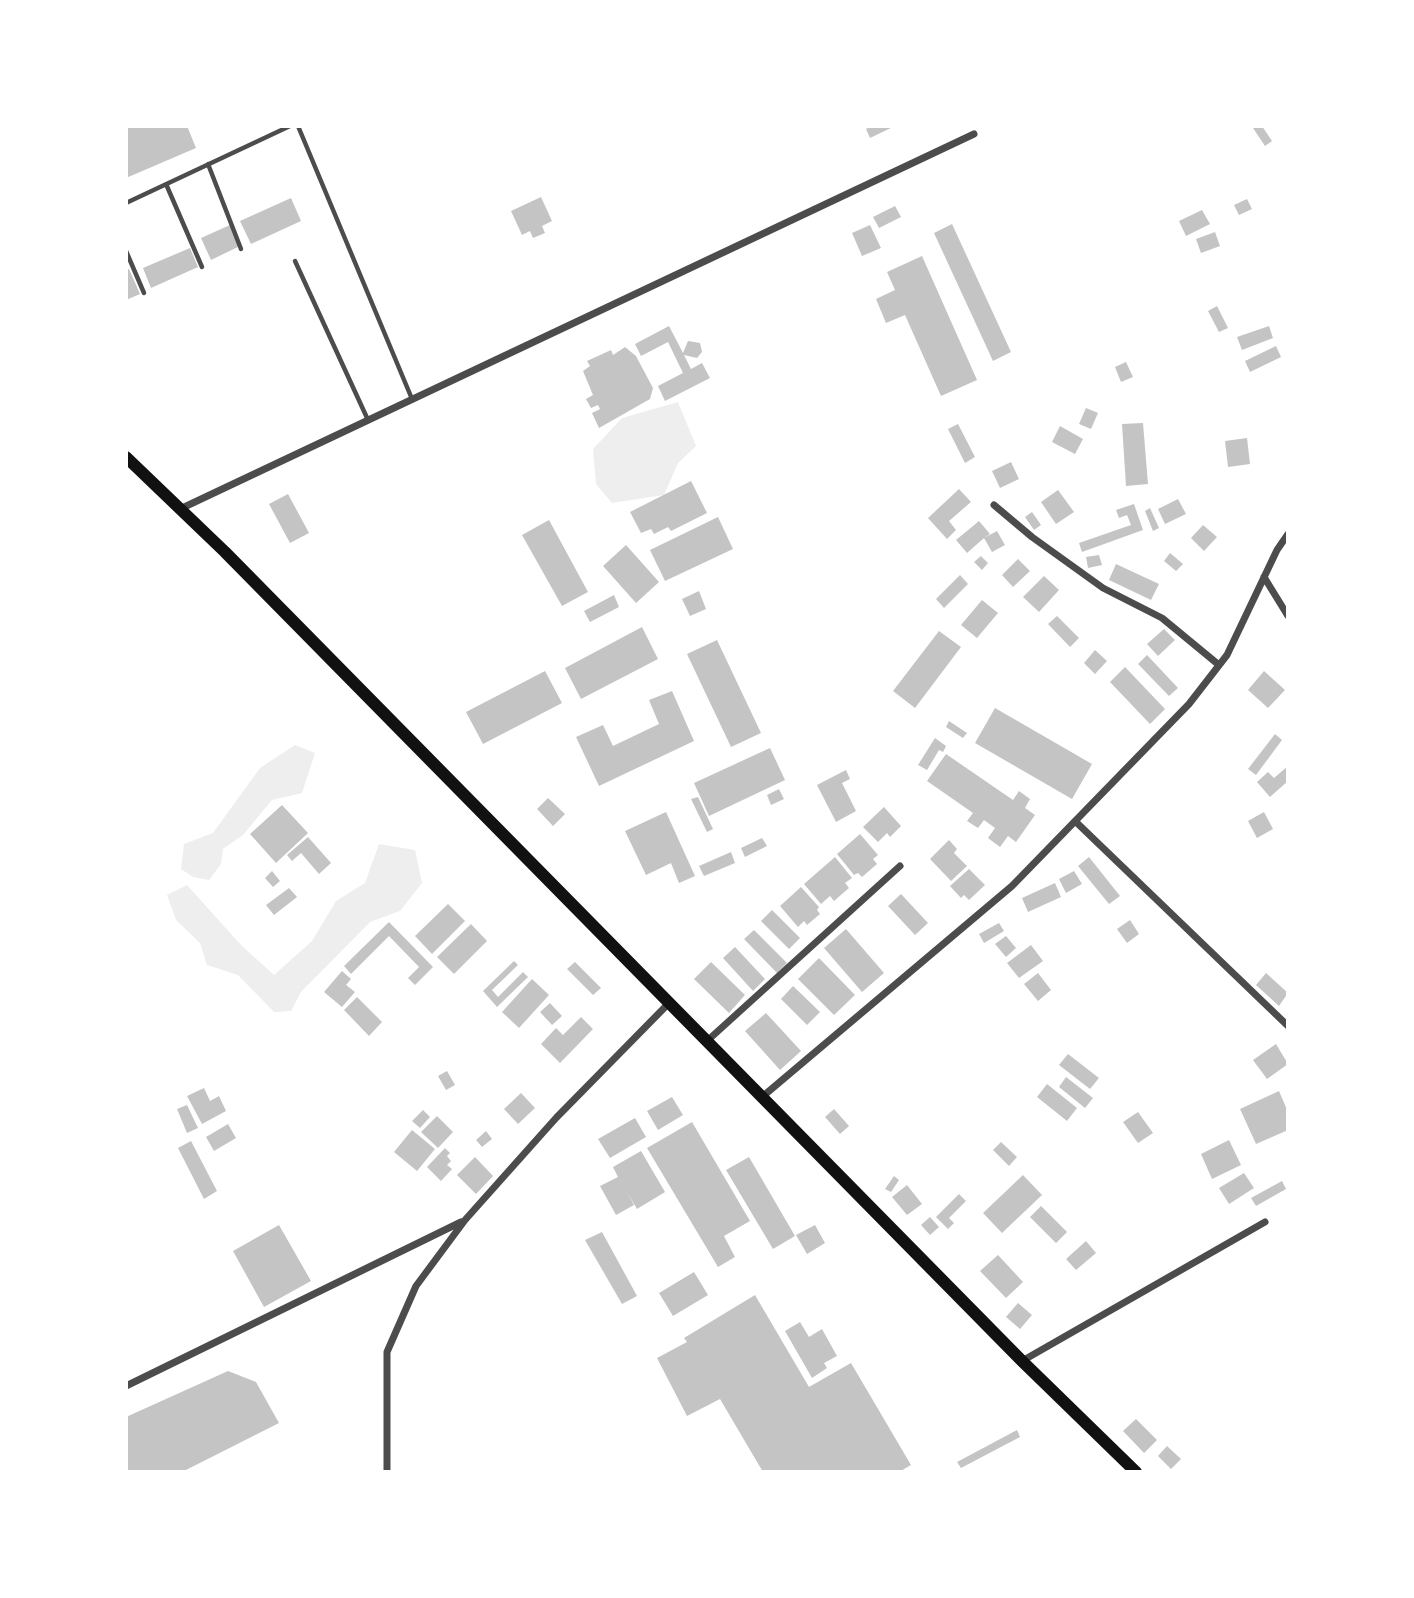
<!DOCTYPE html>
<html>
<head>
<meta charset="utf-8">
<style>
	body { margin:0 }
	#map { position:relative; width:1414px; height:1598px; overflow:hidden; background:#fff; font-family:"Source Sans 3",sans-serif }
	canvas { display:block }
	.frame { position:absolute; inset:0; border:128px solid #fff; pointer-events:none }
</style>
</head>
<body>
<div id="map">
<canvas width="1414" height="1598"></canvas>
<div class="frame"></div>
</div>
<script>
const context = document.querySelector('canvas').getContext('2d');
context.lineJoin = 'round';
function fill(path, color) { context.fillStyle = color; context.fill(path, 'evenodd'); }
const poly = rows => new Path2D(rows.map(r => 'M' + r).join(''));
function trace(path, color, width, dash) { context.strokeStyle = color; context.lineWidth = width; context.lineCap = dash ? 'butt' : 'round'; context.setLineDash(dash || []); context.stroke(path); }
const green = poly([
	[678,402,696,446,678,463,664,495,612,503,596,484,593,449,622,418],
	[295,745,315,753,302,793,272,800,243,835,223,849,221,864,209,880,193,877,181,869,184,844,213,833,260,768],
	[379,844,415,850,422,883,400,911,370,922,301,992,291,1011,274,1012,238,975,207,965,200,943,176,920,167,895,187,885,241,945,274,975,312,941,336,901,365,883]
]);
const building = poly([
	[126,126,187,126,196,148,126,178],
	[872,126,895,126,870,138,866,129],
	[1256,126,1262,126,1272,141,1265,146,1253,128],
	[541,197,552,221,542,226,545,233,533,238,530,231,522,235,511,211],
	[291,198,301,221,251,244,240,221],
	[1247,199,1252,209,1239,215,1234,205],
	[895,206,901,217,879,228,873,217],
	[1202,210,1210,224,1186,236,1179,221],
	[952,224,1011,352,993,361,934,233],
	[230,225,240,246,211,260,201,238],
	[870,225,881,248,862,256,852,233],
	[1215,232,1220,246,1201,253,1196,239],
	[190,248,198,267,151,288,143,268],
	[922,256,977,380,941,396,905,315,886,323,876,299,895,290,887,272],
	[129,269,140,294,126,300,126,270],
	[1217,306,1228,328,1219,332,1208,311],
	[669,326,683,353,688,341,700,343,702,352,697,358,684,355,691,369,702,363,710,378,665,401,658,386,683,373,668,342,641,356,635,344],
	[1269,326,1273,338,1242,350,1237,337],
	[1276,346,1281,357,1250,372,1245,361],
	[625,347,636,356,653,388,650,399,599,428,592,413,600,409,598,405,591,408,586,399,593,395,583,371,590,366,587,361,611,350,613,355],
	[1126,362,1133,377,1121,382,1115,367],
	[1086,408,1098,413,1091,429,1079,424],
	[1143,423,1148,484,1126,486,1122,424],
	[958,424,975,457,965,463,948,429],
	[1060,426,1083,439,1075,454,1052,442],
	[1247,438,1250,464,1228,467,1225,441],
	[1011,462,1019,479,1000,488,992,471],
	[691,481,707,513,671,531,668,527,654,534,651,529,641,533,630,512],
	[959,489,971,502,949,521,956,530,947,539,928,518],
	[1058,490,1074,512,1056,524,1041,502],
	[288,494,309,533,290,543,269,504],
	[1178,499,1186,514,1165,524,1158,509],
	[1134,504,1143,530,1082,552,1079,543,1131,525,1127,515,1119,518,1116,510],
	[1150,508,1159,528,1153,531,1145,511],
	[1032,512,1041,525,1034,530,1025,517],
	[718,517,733,549,665,581,650,550],
	[549,520,588,592,562,606,522,535],
	[979,521,990,534,984,538,997,531,1005,545,992,552,984,538,967,553,956,540],
	[1203,525,1217,537,1204,551,1191,538],
	[626,545,659,582,636,603,603,566],
	[1170,553,1183,564,1176,571,1164,561],
	[1099,555,1102,565,1088,568,1086,557],
	[981,556,988,563,982,570,974,562],
	[1018,559,1030,571,1013,587,1002,575],
	[1116,564,1159,584,1151,600,1109,580],
	[960,575,968,584,944,608,936,599],
	[1044,576,1059,590,1039,612,1023,597],
	[699,591,706,609,690,616,682,599],
	[614,595,619,607,590,622,584,611],
	[982,600,998,613,977,638,961,625],
	[1057,616,1079,638,1070,647,1048,624],
	[642,627,658,659,581,699,565,668],
	[1164,629,1175,640,1158,656,1147,644],
	[939,631,961,647,915,708,893,691],
	[717,640,761,733,731,747,687,654],
	[1095,650,1107,661,1095,674,1084,663],
	[1147,655,1178,688,1169,696,1138,664],
	[1125,667,1165,709,1150,724,1110,682],
	[545,671,562,703,483,744,466,712],
	[1264,671,1285,690,1268,708,1248,690],
	[672,691,694,741,599,786,576,737,603,725,613,746,659,724,649,700],
	[995,708,1092,764,1072,799,975,743],
	[949,721,967,733,963,738,946,727],
	[1275,734,1282,740,1256,775,1248,769],
	[935,738,946,746,943,752,939,750,927,770,918,765],
	[770,748,785,780,709,816,694,783],
	[946,754,1013,800,1019,791,1030,799,1025,808,1035,815,1016,842,1008,836,1000,847,988,838,995,828,984,820,978,828,967,821,973,813,927,781],
	[1288,766,1288,781,1270,797,1257,782,1268,772,1274,778],
	[846,770,850,779,842,783,856,811,836,822,817,785],
	[779,789,784,799,771,805,767,795],
	[698,797,713,829,707,832,691,799],
	[548,798,565,814,553,826,537,809],
	[282,805,308,833,276,863,250,834],
	[884,807,901,826,890,837,887,833,878,842,863,827],
	[666,812,695,876,679,883,671,863,646,875,625,831],
	[1264,812,1273,829,1257,838,1248,821],
	[860,834,878,855,873,859,877,864,862,877,858,873,854,875,837,854],
	[308,837,331,863,319,874,301,853,292,861,287,855],
	[762,838,767,846,745,857,741,848],
	[949,840,957,849,954,853,967,866,951,881,930,859],
	[731,852,735,863,704,876,699,866],
	[835,857,852,878,845,883,849,888,834,901,830,896,821,904,804,884],
	[1089,857,1120,896,1109,904,1078,866],
	[969,869,985,885,969,900,964,895,961,898,950,886],
	[272,871,280,881,273,887,265,878],
	[1074,871,1082,884,1066,893,1059,879],
	[1055,883,1061,897,1028,912,1022,898],
	[801,887,819,907,817,910,820,914,807,925,804,921,798,927,780,906],
	[289,888,297,897,274,915,266,905],
	[901,894,928,923,915,935,888,906],
	[448,904,465,921,432,954,415,936],
	[772,910,800,938,789,949,761,921],
	[1130,920,1139,934,1127,943,1117,929],
	[389,922,433,967,415,985,408,978,419,967,389,936,351,974,344,966],
	[999,923,1004,931,984,943,979,934],
	[471,924,487,941,454,974,437,957],
	[846,929,884,973,862,992,824,948],
	[754,930,787,963,777,973,744,939],
	[1006,936,1016,948,1006,957,995,944],
	[1031,945,1043,961,1019,978,1007,963],
	[735,947,765,979,753,991,723,958],
	[819,958,855,995,834,1015,798,979],
	[514,961,518,965,492,990,498,997,523,972,528,977,497,1007,483,991],
	[575,962,601,988,593,995,567,969],
	[711,962,745,995,729,1013,694,979],
	[342,971,351,979,346,985,355,992,342,1007,324,992],
	[1038,973,1051,990,1038,1001,1024,984],
	[1266,973,1288,993,1279,1006,1256,985],
	[532,979,549,995,519,1028,502,1012],
	[793,986,820,1012,807,1025,781,999],
	[357,997,382,1022,369,1036,344,1010],
	[550,1003,562,1016,552,1025,540,1012],
	[766,1013,801,1051,780,1070,745,1031],
	[581,1017,593,1029,560,1063,541,1044,556,1028,563,1035],
	[1276,1044,1288,1064,1267,1079,1253,1060],
	[1068,1054,1099,1078,1090,1089,1059,1065],
	[447,1071,455,1085,446,1090,438,1076],
	[1066,1077,1093,1098,1085,1108,1059,1087],
	[1047,1084,1077,1108,1067,1121,1037,1097],
	[204,1088,210,1101,219,1096,226,1111,202,1124,187,1096],
	[1279,1091,1288,1112,1288,1130,1256,1144,1240,1109],
	[521,1093,535,1108,518,1124,504,1109],
	[672,1097,683,1115,658,1130,647,1111],
	[187,1105,198,1128,187,1133,177,1109],
	[834,1109,849,1126,840,1134,825,1117],
	[423,1110,430,1117,420,1128,412,1121],
	[1138,1112,1153,1133,1138,1143,1123,1122],
	[437,1116,453,1132,438,1148,421,1132],
	[635,1118,646,1137,610,1158,598,1139],
	[692,1122,750,1221,724,1236,735,1257,718,1267,647,1148],
	[228,1124,236,1138,214,1151,206,1137],
	[412,1130,435,1149,417,1171,394,1152],
	[486,1131,492,1139,482,1147,476,1140],
	[1229,1140,1241,1165,1212,1179,1201,1154],
	[191,1141,217,1191,204,1199,178,1148],
	[1001,1142,1017,1157,1009,1166,993,1150],
	[445,1148,450,1153,447,1156,451,1161,447,1165,452,1169,441,1181,427,1167],
	[641,1151,665,1192,637,1209,627,1192,634,1205,616,1215,600,1186,618,1177,613,1167],
	[475,1157,493,1176,476,1194,457,1175],
	[749,1157,795,1236,773,1249,726,1170],
	[1244,1173,1254,1188,1229,1204,1219,1188],
	[1023,1175,1042,1195,1002,1233,983,1213],
	[894,1176,899,1180,891,1192,885,1189],
	[1282,1181,1286,1189,1256,1206,1251,1198],
	[907,1185,922,1204,907,1215,892,1197],
	[959,1194,966,1201,949,1218,954,1223,948,1229,936,1217],
	[1041,1206,1067,1232,1056,1243,1030,1217],
	[930,1217,939,1227,930,1235,921,1225],
	[279,1225,311,1281,264,1307,233,1251],
	[815,1225,825,1243,807,1254,796,1235],
	[602,1232,637,1296,622,1304,585,1240],
	[1086,1241,1096,1253,1076,1270,1066,1259],
	[998,1255,1023,1282,1006,1298,980,1271],
	[694,1272,708,1295,673,1316,659,1293],
	[755,1295,809,1387,851,1363,911,1465,899,1472,763,1472,720,1399,687,1416,657,1358,687,1342,684,1338],
	[1018,1303,1032,1315,1020,1329,1006,1317],
	[800,1322,809,1337,822,1329,837,1356,824,1363,827,1368,812,1378,785,1331],
	[228,1371,256,1382,279,1423,182,1472,126,1472,126,1417],
	[1136,1419,1157,1440,1144,1453,1123,1431],
	[1017,1430,1020,1437,961,1468,957,1462],
	[1167,1446,1181,1459,1171,1469,1158,1456]
]);
const service = poly([
	[298,126,412,399],
	[208,164,241,249],
	[166,184,202,267],
	[126,203,290,126],
	[126,251,144,293],
	[295,261,368,420]
]);
const minor = poly([
	[994,505,1032,537,1103,588,1162,618,1219,665],
	[180,509,974,134],
	[1264,577,1288,616],
	[1076,822,1288,1026],
	[707,1041,900,866],
	[762,1097,1012,886,1189,704,1227,655,1277,550,1288,534],
	[1022,1361,1265,1222],
	[126,1386,461,1222],
	[387,1472,387,1352,416,1286,465,1220,556,1118,669,1003]
]);
const primary = poly([
	[126,457,225,552,1022,1361,1136,1472]
]);
fill(green, '#eee');
fill(building, '#c4c4c4');
trace(service, '#4c4c4c', 4.5);
trace(minor, '#4c4c4c', 7);
trace(primary, '#111', 12);
</script>
</body>
</html>
